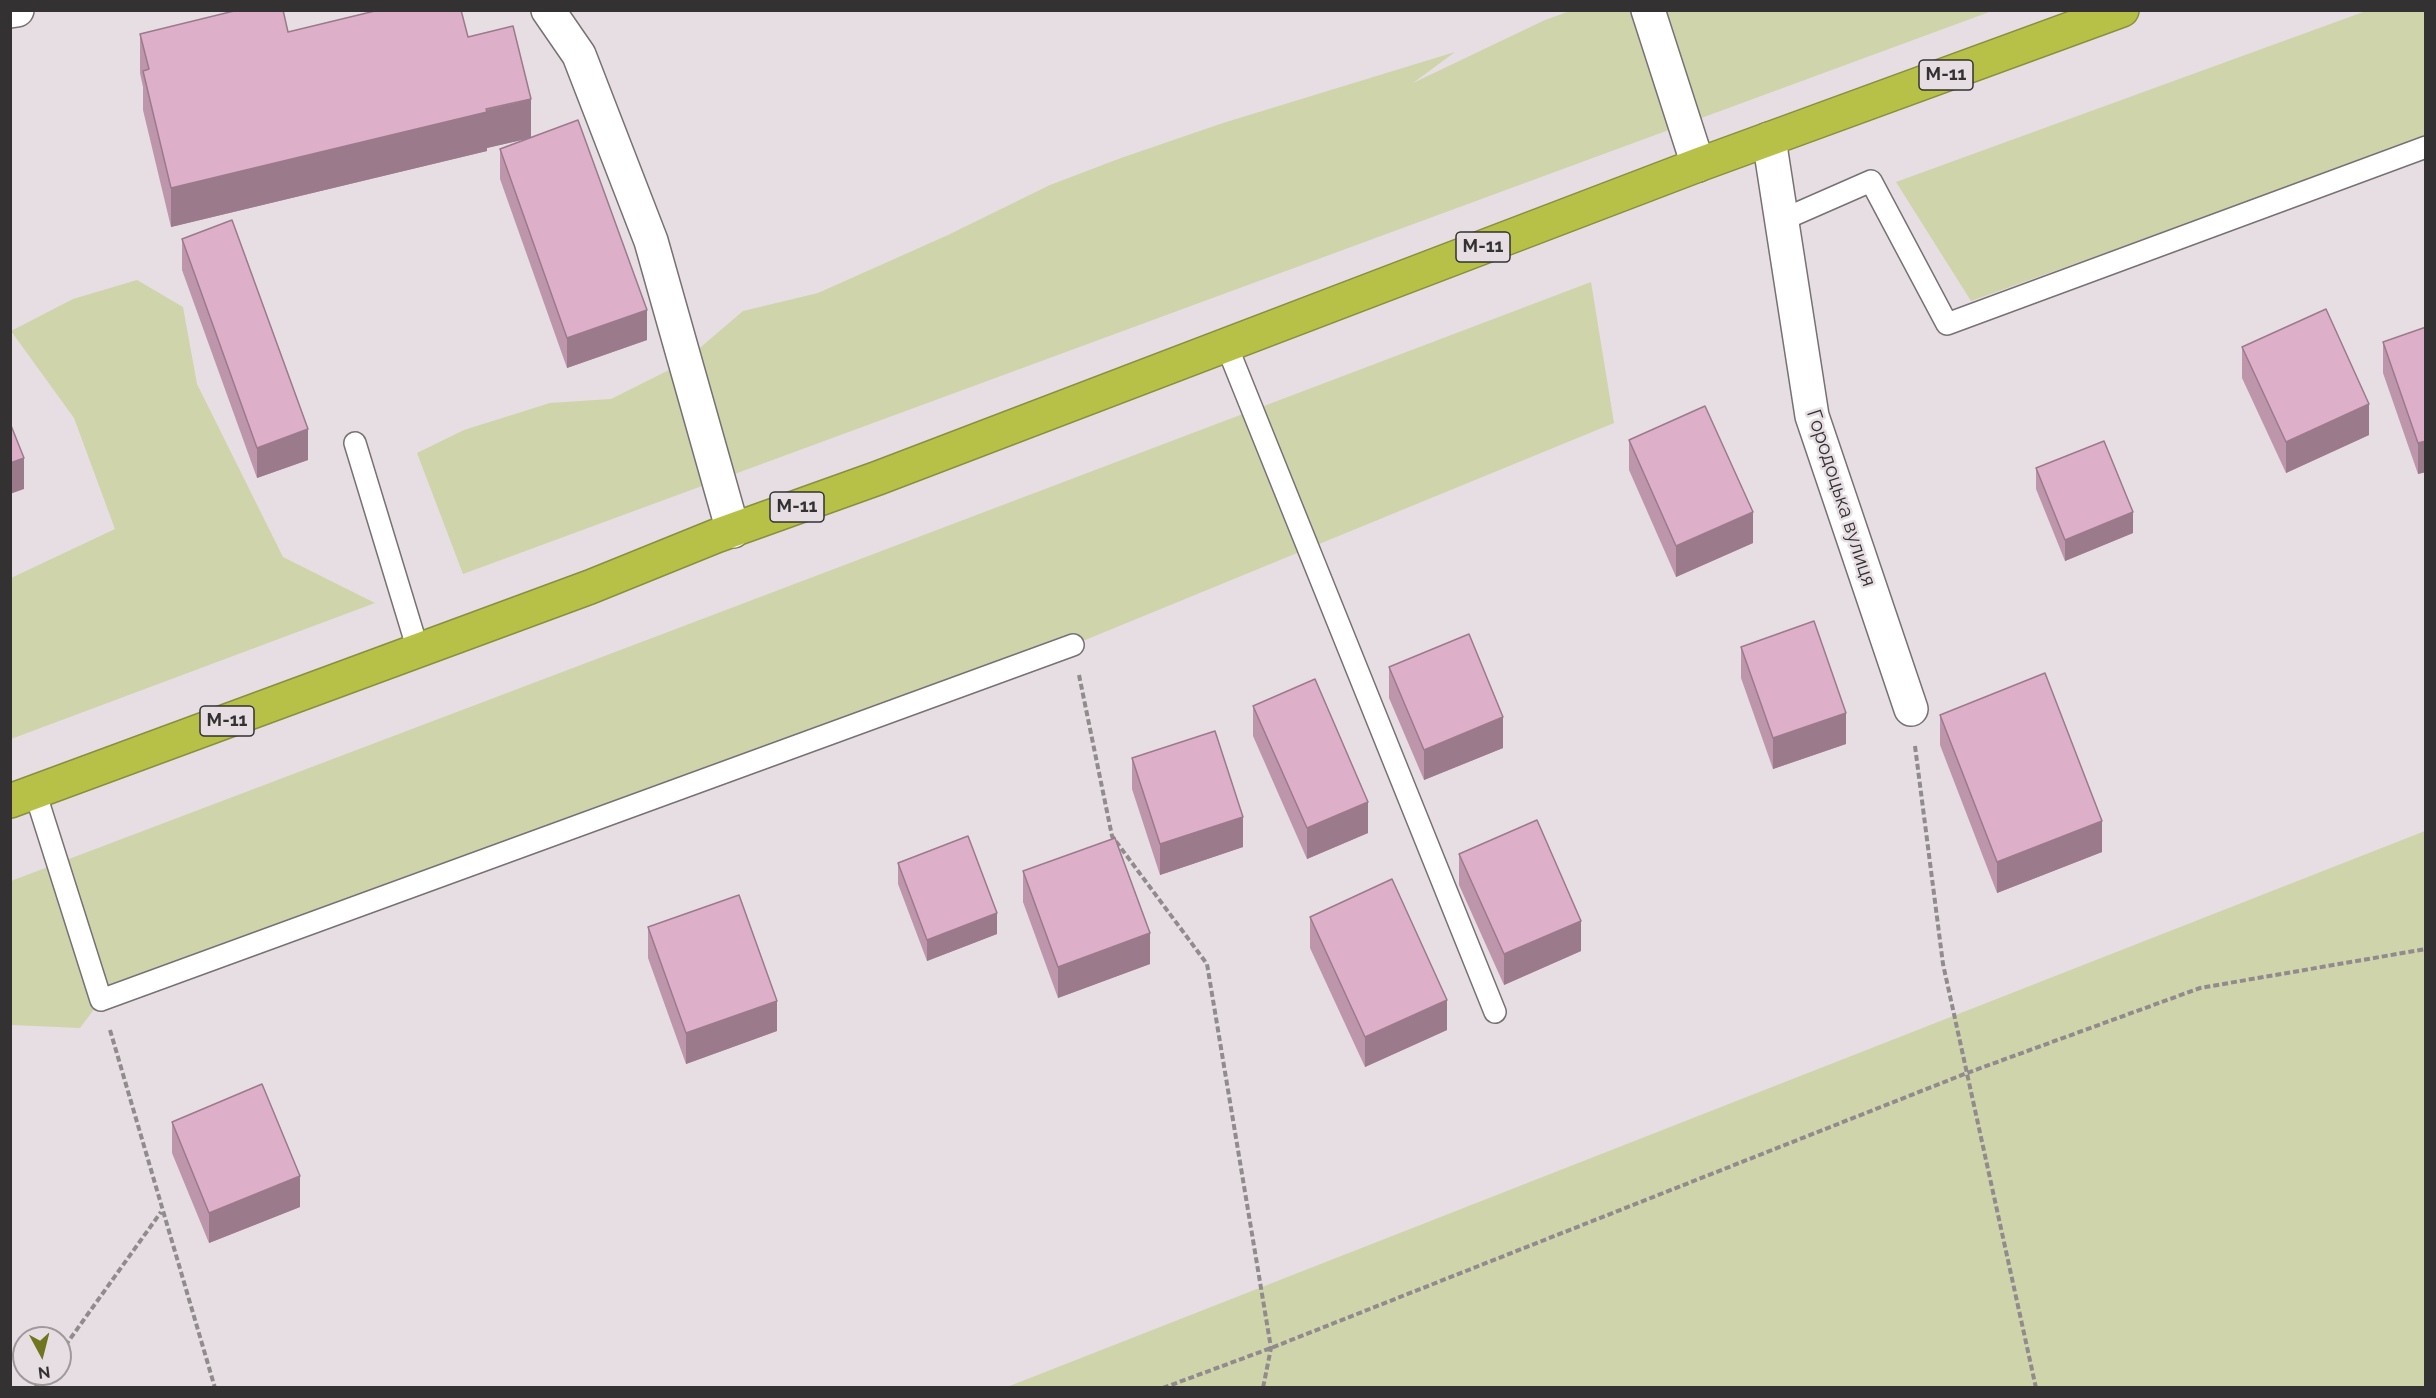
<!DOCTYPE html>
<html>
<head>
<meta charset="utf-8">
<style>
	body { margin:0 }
	#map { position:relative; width:2436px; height:1398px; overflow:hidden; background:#e6dee2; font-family:Raleway,sans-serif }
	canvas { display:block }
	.frame { position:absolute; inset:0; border:12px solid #343132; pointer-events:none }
	.north { position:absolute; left:12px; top:1326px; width:60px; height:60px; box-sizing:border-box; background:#e6dee2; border:2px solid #9f999c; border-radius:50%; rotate:173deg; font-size:16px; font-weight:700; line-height:24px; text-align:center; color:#343132 }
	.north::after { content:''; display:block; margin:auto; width:21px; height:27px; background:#70761f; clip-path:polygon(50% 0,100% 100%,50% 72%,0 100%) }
</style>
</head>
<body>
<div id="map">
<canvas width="2436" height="1398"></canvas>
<div class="frame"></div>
<div class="north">N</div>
</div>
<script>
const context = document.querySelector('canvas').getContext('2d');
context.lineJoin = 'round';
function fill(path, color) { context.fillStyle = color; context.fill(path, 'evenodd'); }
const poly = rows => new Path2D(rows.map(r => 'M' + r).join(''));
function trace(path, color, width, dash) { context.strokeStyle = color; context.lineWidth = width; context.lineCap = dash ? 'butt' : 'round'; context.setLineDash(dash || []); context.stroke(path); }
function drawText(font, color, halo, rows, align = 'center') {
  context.font = font + ' Raleway,sans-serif'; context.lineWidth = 5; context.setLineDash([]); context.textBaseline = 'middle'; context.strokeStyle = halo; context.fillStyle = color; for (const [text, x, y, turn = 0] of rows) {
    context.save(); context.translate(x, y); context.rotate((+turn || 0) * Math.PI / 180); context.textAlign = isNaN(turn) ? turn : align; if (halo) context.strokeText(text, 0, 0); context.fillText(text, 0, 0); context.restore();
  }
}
const green = poly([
	[1570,11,1992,11,463,574,417,453,464,430,550,403,611,399,681,364,743,311,818,293,948,235,1050,185,1121,158,1223,123,1455,52,1413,83,1545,20],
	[2366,11,2425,11,2425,138,1971,301,1896,182],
	[137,280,183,307,197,384,283,557,375,603,11,739,11,578,115,529,74,418,11,331,73,299],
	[1591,282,1614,423,1073,645,101,1000,80,1028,11,1025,11,881],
	[2425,831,2425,1387,1007,1387]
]);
const path = poly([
	[1079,675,1112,836,1207,964,1271,1348,1263,1388],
	[1915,746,1943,964,2036,1388],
	[110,1030,215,1388],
	[60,1353,161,1212],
	[35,1388,45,1374],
	[1163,1388,1271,1348,1967,1073,2200,988,2426,949]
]);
const lane = poly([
	[1782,220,1871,181,1947,324,2426,147],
	[1226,344,1495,1012],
	[355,443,418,650],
	[35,792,101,1000,1073,645]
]);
const street = poly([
	[548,10,579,55,651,241,733,531],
	[1648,10,1698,165],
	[10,11,17,10],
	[1769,139,1812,416,1911,709]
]);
const highway = poly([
	[10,801,590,587,716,536,878,478,1698,165,2122,10]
]);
const wall = poly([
	[288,32,468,37,531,137,647,340,567,368,500,179,500,149,525,139,487,148,487,151,171,227,143,110,143,87,140,73,140,34],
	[182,239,308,460,257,478,182,270],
	[2426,327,2426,472,2418,474,2383,373,2383,342],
	[2242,347,2369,435,2286,473,2242,378],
	[1629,440,1753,543,1676,577,1629,470],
	[2036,468,2133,533,2065,561,2036,489],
	[1741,647,1846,744,1773,769,1741,678],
	[1389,667,1503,748,1424,780,1389,698],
	[1253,706,1368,833,1307,859,1253,736],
	[1940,715,2102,852,1997,893,1940,745],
	[1132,758,1243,847,1160,875,1132,789],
	[1459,854,1581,951,1504,985,1459,885],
	[898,863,997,934,927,961,898,884],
	[1023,871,1150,964,1058,998,1023,902],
	[1310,917,1447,1030,1365,1067,1310,948],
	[648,927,777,1031,686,1064,648,958],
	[172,1122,300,1207,209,1243,172,1153]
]);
const shadedWall = poly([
	[531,99,531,138,487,148,487,151,171,227,171,188],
	[647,310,647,340,567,368,567,338],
	[2369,404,2369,435,2286,473,2286,442],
	[308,429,308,460,257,478,257,448],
	[2426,441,2426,472,2418,474,2418,443],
	[24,458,24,489,10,494,10,463],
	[1753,512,1753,543,1676,577,1676,546],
	[2133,512,2133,533,2065,561,2065,540],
	[1846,713,1846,744,1773,769,1773,738],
	[1503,717,1503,748,1424,780,1424,750],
	[1368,802,1368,833,1307,859,1307,828],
	[1243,817,1243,847,1160,875,1160,844],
	[2102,821,2102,852,1997,893,1997,862],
	[997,913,997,934,927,961,927,940],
	[1581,921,1581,951,1504,985,1504,954],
	[1150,933,1150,964,1058,998,1058,967],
	[1447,1000,1447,1030,1365,1067,1365,1037],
	[777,1001,777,1031,686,1064,686,1033],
	[300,1176,300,1207,209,1243,209,1213]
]);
const building = poly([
	[238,10,283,10,288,32,379,10,461,10,468,37,513,26,531,99,486,109,487,112,171,188,143,71,149,69,140,34,238,10],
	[578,120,647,310,567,338,500,149,578,120],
	[232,220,308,429,257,448,182,239,232,220],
	[2326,309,2369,404,2286,442,2242,347,2326,309],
	[2426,327,2426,441,2418,443,2383,342,2426,327],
	[1705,406,1753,512,1676,546,1629,440,1705,406],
	[10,423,24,458,10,463,10,423],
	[2104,441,2133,512,2065,540,2036,468,2104,441],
	[1814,621,1846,713,1773,738,1741,647,1814,621],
	[1469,634,1503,717,1424,750,1389,667,1469,634],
	[2045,673,2102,821,1997,862,1940,715,2045,673],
	[1315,679,1368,802,1307,828,1253,706,1315,679],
	[1215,731,1243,817,1160,844,1132,758,1215,731],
	[1537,820,1581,921,1504,954,1459,854,1537,820],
	[968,836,997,913,927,940,898,863,968,836],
	[1115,838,1150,933,1058,967,1023,871,1115,838],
	[1392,879,1447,1000,1365,1037,1310,917,1392,879],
	[739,895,777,1001,686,1033,648,927,739,895],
	[262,1084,300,1176,209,1213,172,1122,262,1084]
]);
const shields = [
	[1946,75,54],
	[1483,247,54],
	[797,507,54],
	[227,721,54]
];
const shieldNames = [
	["М-11",1946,75],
	["М-11",1483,247],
	["М-11",797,507],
	["М-11",227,721]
];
const streetNames = [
	["Городоцька вулиця",1841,498,72]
];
fill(green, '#cfd4ab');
trace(lane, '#787174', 24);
trace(street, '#787174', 36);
trace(highway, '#898f40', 36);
trace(path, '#918b8e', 4, [6, 3]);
trace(lane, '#fff', 21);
trace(street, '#fff', 33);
trace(highway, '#b7c147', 33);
fill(wall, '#be96ac');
fill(shadedWall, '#9b7a8c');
fill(building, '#ddafc8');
trace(building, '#9b7a8c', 1.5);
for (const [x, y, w] of shields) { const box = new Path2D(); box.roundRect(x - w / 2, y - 15, w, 30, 4.5); context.fillStyle = '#e6dee2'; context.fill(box); trace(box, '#343132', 1.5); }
drawText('bold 18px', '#343132', null, shieldNames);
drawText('20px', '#343132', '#e6dee2', streetNames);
</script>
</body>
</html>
